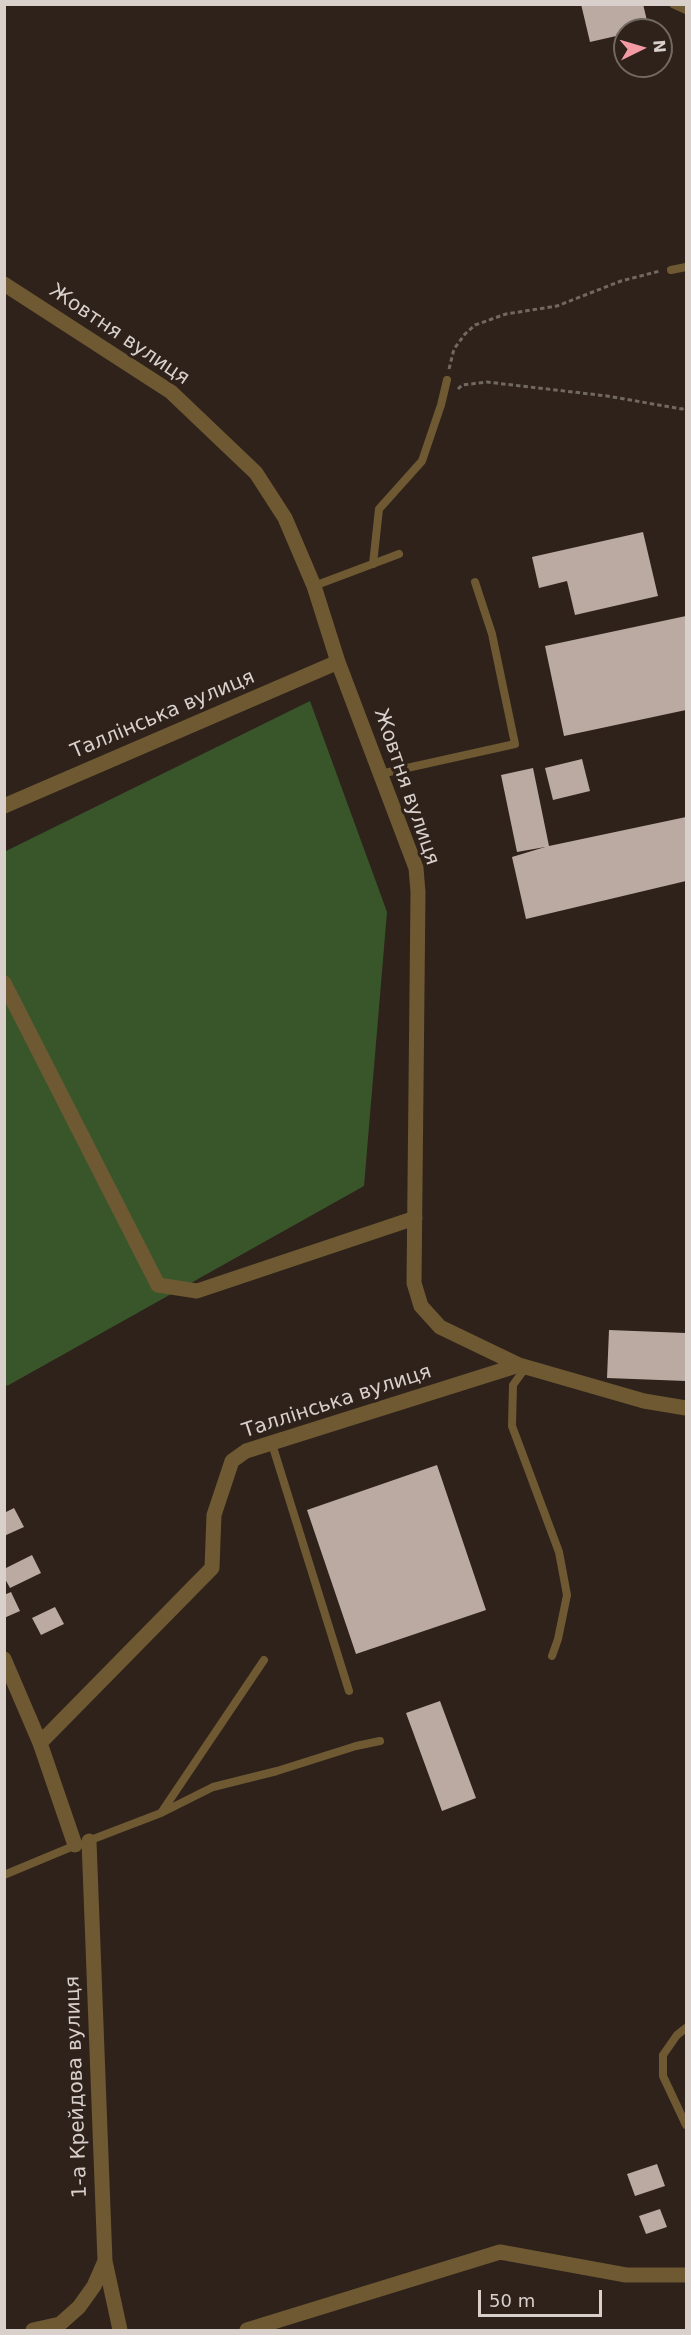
<!DOCTYPE html>
<html>
<head>
<meta charset="utf-8">
<style>
	body { margin:0 }
	#map { position:relative; width:691px; height:2335px; overflow:hidden; background:#2e221b; font-family:"DejaVu Sans",sans-serif }
	canvas { display:block }
	.frame { position:absolute; inset:0; border:6px solid #d9d0cc; pointer-events:none }
	.north { position:absolute; left:613px; top:18px; width:60px; height:60px; box-sizing:border-box; background:#2e221b; border:2px solid #726862; border-radius:50%; rotate:85deg; font-size:16px; font-weight:700; line-height:24px; text-align:center; color:#d9d0cc }
	.north::after { content:''; display:block; margin:auto; width:21px; height:27px; background:#f49aa4; clip-path:polygon(50% 0,100% 100%,50% 72%,0 100%) }
	.scale { position:absolute; left:478px; top:2290px; width:124px; height:27px; box-sizing:border-box; border:3px solid #d9d0cc; border-top:0; padding-left:8px; font-size:18px; line-height:21px; white-space:nowrap; color:#d9d0cc; -webkit-text-stroke:4px #2e221b; paint-order:stroke }
</style>
</head>
<body>
<div id="map">
<canvas width="691" height="2335"></canvas>
<div class="frame"></div>
<div class="north">N</div>
<div class="scale">50 m</div>
</div>
<script>
const context = document.querySelector('canvas').getContext('2d');
context.lineJoin = 'round';
function fill(path, color) { context.fillStyle = color; context.fill(path, 'evenodd'); }
const poly = rows => new Path2D(rows.map(r => 'M' + r).join(''));
function trace(path, color, width, dash) { context.strokeStyle = color; context.lineWidth = width; context.lineCap = dash ? 'butt' : 'round'; context.setLineDash(dash || []); context.stroke(path); }
function drawText(font, color, halo, rows, align = 'center') {
  context.font = font + ' "DejaVu Sans",sans-serif'; context.lineWidth = 6; context.setLineDash([]); context.textBaseline = 'middle'; context.strokeStyle = halo; context.fillStyle = color; for (const [text, x, y, turn = 0] of rows) {
    context.save(); context.translate(x, y); context.rotate((+turn || 0) * Math.PI / 180); context.textAlign = isNaN(turn) ? turn : align; if (halo) context.strokeText(text, 0, 0); context.fillText(text, 0, 0); context.restore();
  }
}
const forest = poly([
	[310,701,387,912,364,1186,7,1386,4,1381,4,852]
]);
const building = poly([
	[581,4,643,4,649,29,625,30,625,34,590,42],
	[643,532,658,596,575,615,567,581,539,588,532,557],
	[686,616,686,710,564,736,545,646],
	[582,759,590,791,553,800,545,768],
	[533,768,549,846,686,817,686,881,526,919,512,857,545,847,517,852,501,775],
	[609,1330,686,1333,686,1381,607,1378],
	[437,1465,486,1610,356,1654,307,1510],
	[14,1508,24,1527,4,1536,4,1513],
	[32,1555,41,1573,10,1588,4,1577,4,1569],
	[11,1592,20,1611,4,1618,4,1595],
	[55,1607,64,1624,41,1635,32,1618],
	[440,1701,476,1798,442,1811,406,1713],
	[657,2164,665,2186,635,2196,627,2174],
	[660,2209,667,2227,646,2234,639,2216]
]);
const path = poly([
	[449,369,454,349,465,334,475,325,506,314,557,306,621,281,660,271],
	[458,389,462,385,487,382,607,396,682,409,686,407]
]);
const service = poly([
	[673,4,686,10],
	[671,270,686,267],
	[373,564,379,509,422,461,441,405,447,380],
	[314,586,399,554],
	[380,774,515,744,492,634,475,582],
	[526,1367,513,1385,512,1426,559,1552,567,1595,558,1639,552,1656],
	[272,1444,349,1691],
	[163,1812,213,1787,277,1771,356,1746,380,1741],
	[88,1841,161,1813,264,1660],
	[4,1875,76,1845],
	[686,2028,677,2035,663,2055,663,2076,686,2125]
]);
const minor = poly([
	[4,284,171,392,256,473,285,518,314,586,338,662,416,868,418,892,414,1283,421,1306,440,1327,519,1365,644,1401,686,1408],
	[4,806,338,662],
	[4,983,158,1285,197,1291,415,1218],
	[4,1659,40,1743,75,1845],
	[40,1743,212,1568,214,1515,232,1461,246,1451,519,1365],
	[89,1841,105,2261,120,2330],
	[33,2330,60,2324,79,2307,94,2286,105,2261],
	[247,2330,500,2252,626,2275,686,2275]
]);
const streetNames = [
	["Жовтня вулиця",119,335,34],
	["Таллінська вулиця",163,715,-23],
	["Жовтня вулиця",406,787,71],
	["Таллінська вулиця",337,1402,-18],
	["1-а Крейдова вулиця",77,2087,-92]
];
fill(forest, '#39562b');
fill(building, '#baaaa2');
trace(path, '#726862', 3, [4.5, 3]);
trace(service, '#6e5932', 8);
trace(minor, '#6e5932', 15);
drawText('20px', '#d9d0cc', '#2e221b', streetNames);
</script>
</body>
</html>
